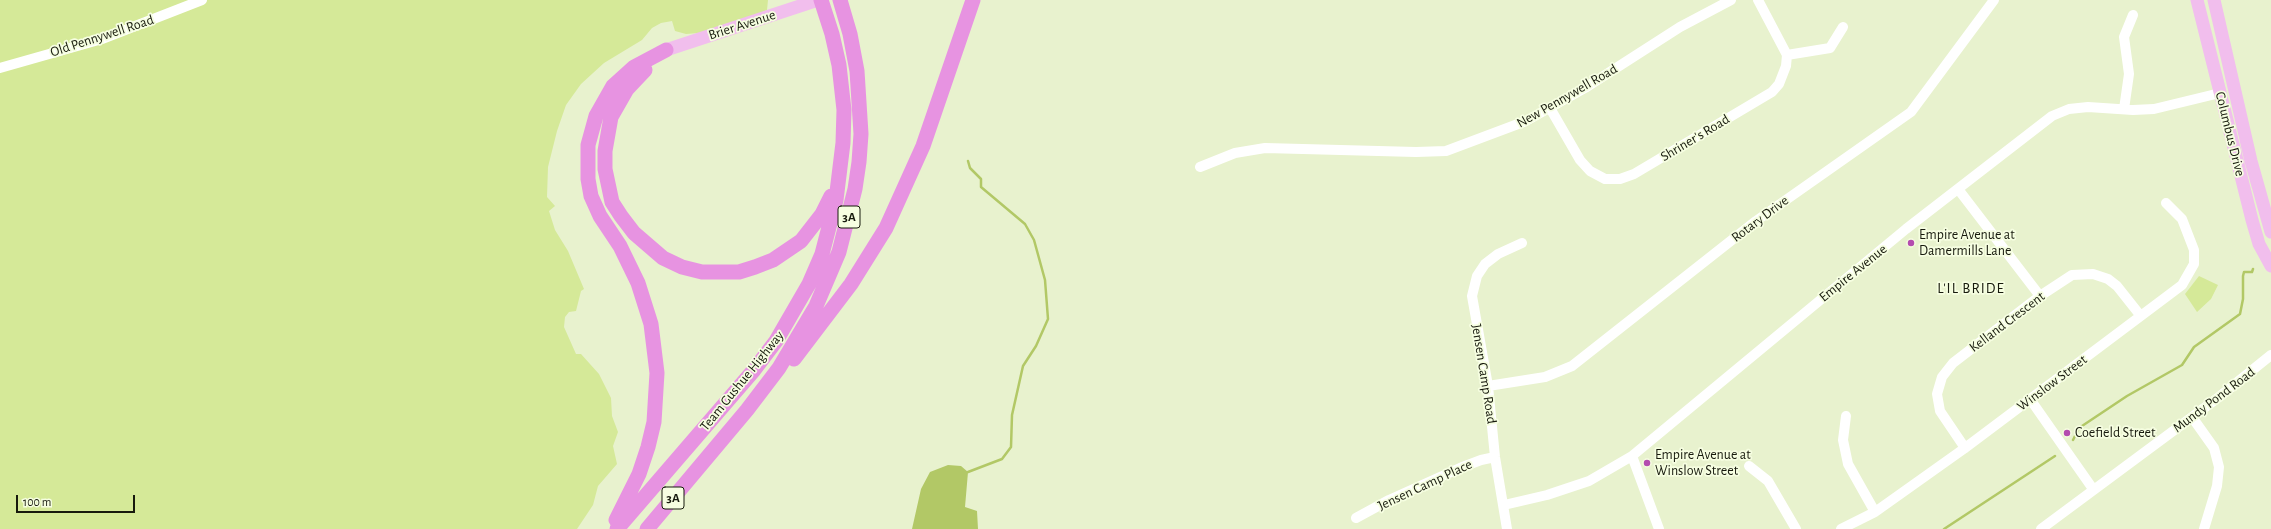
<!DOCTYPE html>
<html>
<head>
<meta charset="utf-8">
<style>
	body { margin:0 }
	#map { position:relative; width:2271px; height:529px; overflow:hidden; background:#e8f2ce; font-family:"Alegreya Sans",sans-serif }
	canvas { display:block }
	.scale { position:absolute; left:16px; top:495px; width:119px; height:18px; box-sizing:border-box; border:2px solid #171a0d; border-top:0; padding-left:5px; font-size:12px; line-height:14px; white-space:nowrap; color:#171a0d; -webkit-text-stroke:3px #f6fee1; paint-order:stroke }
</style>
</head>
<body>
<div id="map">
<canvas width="2271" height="529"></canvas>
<div class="scale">100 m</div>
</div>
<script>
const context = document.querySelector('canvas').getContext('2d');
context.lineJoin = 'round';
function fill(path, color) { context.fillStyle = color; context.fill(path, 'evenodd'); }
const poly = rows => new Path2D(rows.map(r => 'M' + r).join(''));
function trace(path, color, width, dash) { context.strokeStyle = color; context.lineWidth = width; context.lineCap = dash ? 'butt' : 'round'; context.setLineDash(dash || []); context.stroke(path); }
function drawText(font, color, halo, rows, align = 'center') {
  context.font = font + ' "Alegreya Sans",sans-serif'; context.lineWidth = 3.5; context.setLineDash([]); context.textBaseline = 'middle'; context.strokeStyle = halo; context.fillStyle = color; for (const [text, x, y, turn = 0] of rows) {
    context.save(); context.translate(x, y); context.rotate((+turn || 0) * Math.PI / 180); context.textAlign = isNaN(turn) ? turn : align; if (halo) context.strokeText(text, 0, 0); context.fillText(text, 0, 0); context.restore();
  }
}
const green = poly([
	[0,0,768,0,767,10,743,22,712,32,686,34,675,31,672,21,661,23,652,28,642,40,604,63,581,84,566,105,557,131,548,167,547,197,555,206,549,211,555,230,568,251,584,289,581,291,576,311,569,312,565,317,564,327,576,354,581,354,599,374,611,398,612,416,618,432,613,446,617,464,598,486,593,505,577,529,0,529],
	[2199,276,2218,285,2211,299,2197,312,2185,294]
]);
const water = poly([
	[948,465,961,466,968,472,965,507,977,511,978,529,912,529,921,489,930,472]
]);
const stream = poly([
	[968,161,970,168,981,179,981,187,1025,224,1034,240,1045,280,1048,319,1036,346,1023,366,1012,415,1011,447,1002,459,968,472],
	[2073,440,2079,428,2127,396,2182,365,2194,347,2240,314,2243,299,2243,276,2244,272,2252,272,2253,269],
	[1944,529,2055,456]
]);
const minor = poly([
	[1787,55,1830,48,1843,27],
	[0,68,102,39,202,0],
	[1550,108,1580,160,1590,171,1605,179,1620,179,1634,174,1772,92,1779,84,1786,66,1787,55,1758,0],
	[2124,109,2129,74,2124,37,2133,15],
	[1200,167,1235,153,1265,148,1416,152,1446,151,1526,121,1585,88,1680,27,1731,0],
	[1958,189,2040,296],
	[1488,386,1545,377,1572,366,1756,221,1911,112,1994,0],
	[2030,399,2093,489],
	[1846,416,1843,440,1848,464,1875,512],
	[2192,417,2214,448,2219,467,2217,486,2204,529],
	[1965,448,1940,411,1937,394,1942,377,1953,363,2040,296,2072,275,2093,274,2108,279,2117,286,2140,315],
	[1632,456,1659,529],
	[1749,466,1768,481,1796,529],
	[1504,505,1547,495,1589,481,1632,456,1906,229,2052,116,2069,109,2088,107,2133,110,2154,109,2220,93],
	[1356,518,1389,500,1460,468,1481,460,1495,457],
	[1507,529,1495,457,1488,386,1472,296,1477,276,1485,264,1498,254,1522,243],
	[1841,529,1875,512,1965,448,2182,285,2194,264,2194,250,2182,219,2166,203],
	[2041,529,2219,397,2271,355]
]);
const major = poly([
	[2197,0,2252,220,2259,244,2271,266],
	[2214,0,2251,161,2271,232],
	[666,50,818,0]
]);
const highway = poly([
	[645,70,627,89,611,117,605,151,605,169,612,202,621,216,634,233,663,258,682,267,702,272,739,272,755,267,773,260,801,241,822,214,831,196],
	[794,359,851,284,886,228,923,146,973,0],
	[616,520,639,474,648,447,654,422,657,373,651,324,638,283,620,246,600,216,591,196,588,179,588,145,596,116,613,86,634,67,666,50],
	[617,529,754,370,776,341,809,284,822,254,836,200,843,143,844,110,839,65,832,34,821,0],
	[647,529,747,410,779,368,816,306,839,252,855,189,859,162,861,134,857,71,850,34,840,0]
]);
const markers = [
	[1911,243,4,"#b44caf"],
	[2067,433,4,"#b44caf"],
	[1647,463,4,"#b44caf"]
];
const shields = [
	[849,217,22],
	[673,498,22]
];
const shieldNames = [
	["3A",849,217],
	["3A",673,498]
];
const streetNames = [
	["Brier Avenue",742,25,-18],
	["Old Pennywell Road",102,36,-18],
	["New Pennywell Road",1567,96,-30],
	["Columbus Drive",2230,134,76],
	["Shriner's Road",1695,138,-31],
	["Rotary Drive",1760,219,-37],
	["Empire Avenue",1853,273,-39],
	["Kelland Crescent",2007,322,-37],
	["Jensen Camp Road",1484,374,81],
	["Team Gushue Highway",742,381,-51],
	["Winslow Street",2052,383,-37],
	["Mundy Pond Road",2214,400,-37],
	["Jensen Camp Place",1425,485,-25]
];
const poiNames = [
	["Empire Avenue at",1919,235],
	["Damermills Lane",1919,251],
	["Coefield Street",2075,433],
	["Empire Avenue at",1655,455],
	["Winslow Street",1655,471]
];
const neighbourhoodNames = [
	["L'IL BRIDE",1971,288]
];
fill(green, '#d5e998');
fill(water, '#b2c866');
trace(stream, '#b2c866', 2.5);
trace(minor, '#fff', 10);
trace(major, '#f1beed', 13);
trace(highway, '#e793e1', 15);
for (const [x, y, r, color] of markers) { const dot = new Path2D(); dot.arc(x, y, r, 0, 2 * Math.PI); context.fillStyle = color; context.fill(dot); trace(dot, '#f6fee1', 1.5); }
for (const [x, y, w] of shields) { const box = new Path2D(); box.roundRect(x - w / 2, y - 11, w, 22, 3); context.fillStyle = '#f6fee1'; context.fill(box); trace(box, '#171a0d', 1); }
drawText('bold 13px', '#171a0d', null, shieldNames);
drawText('14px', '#171a0d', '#f6fee1', streetNames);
drawText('14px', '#171a0d', '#f6fee1', poiNames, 'left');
context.letterSpacing = '1px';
drawText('15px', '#171a0d', '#f6fee1', neighbourhoodNames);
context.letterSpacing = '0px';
</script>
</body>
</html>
